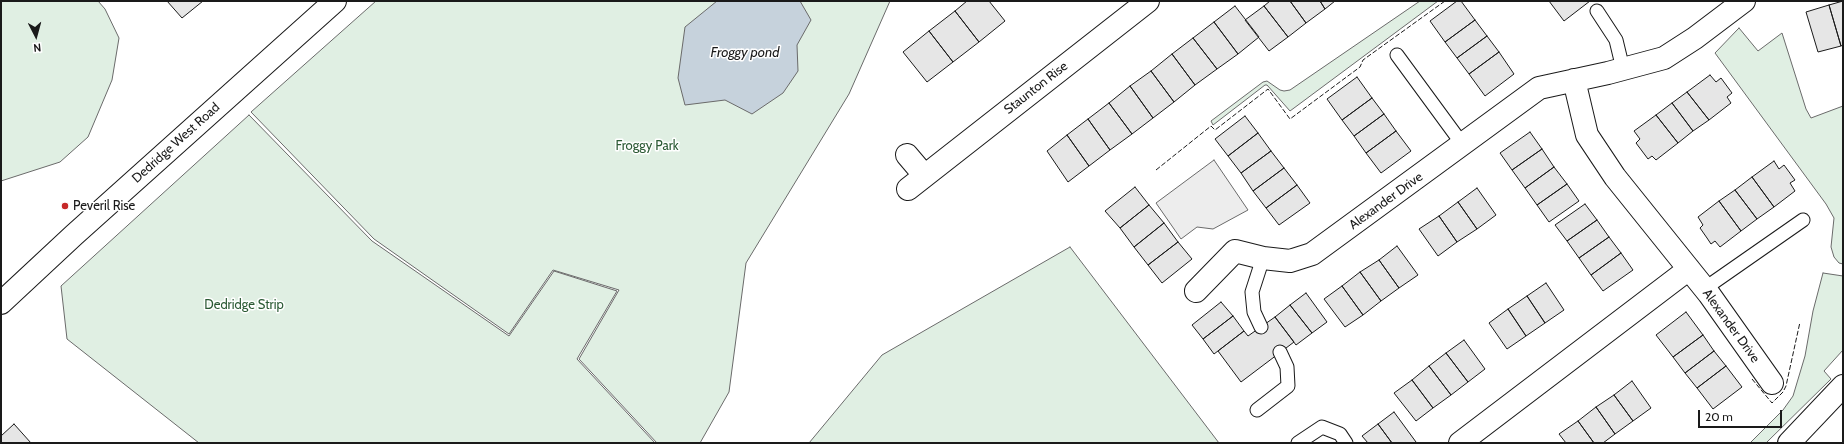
<!DOCTYPE html>
<html>
<head>
<meta charset="utf-8">
<style>
	body { margin:0 }
	#map { position:relative; width:1844px; height:444px; overflow:hidden; background:#fff; font-family:Cabin,sans-serif }
	canvas { display:block }
	.frame { position:absolute; inset:0; border:2px solid #1a1a1a; pointer-events:none }
	.north { position:absolute; left:16px; top:16px; width:40px; height:40px; -webkit-text-stroke:3px #fff; paint-order:stroke; rotate:174deg; font-size:11px; font-weight:700; line-height:16px; text-align:center; color:#1a1a1a }
	.north::after { content:''; display:block; margin:auto; width:14px; height:18px; background:#1a1a1a; clip-path:polygon(50% 0,100% 100%,50% 72%,0 100%) }
	.scale { position:absolute; left:1698px; top:410px; width:84px; height:18px; box-sizing:border-box; border:2px solid #1a1a1a; border-top:0; padding-left:5px; font-size:12px; line-height:14px; white-space:nowrap; color:#1a1a1a; -webkit-text-stroke:3px #fff; paint-order:stroke }
</style>
</head>
<body>
<div id="map">
<canvas width="1844" height="444"></canvas>
<div class="frame"></div>
<div class="north">N</div>
<div class="scale">20 m</div>
</div>
<script>
const context = document.querySelector('canvas').getContext('2d');
context.lineJoin = 'round';
function fill(path, color) { context.fillStyle = color; context.fill(path, 'evenodd'); }
const poly = rows => new Path2D(rows.map(r => 'M' + r).join(''));
function trace(path, color, width, dash) { context.strokeStyle = color; context.lineWidth = width; context.lineCap = dash ? 'butt' : 'round'; context.setLineDash(dash || []); context.stroke(path); }
function drawText(font, color, halo, rows, align = 'center') {
  context.font = font + ' Cabin,sans-serif'; context.lineWidth = 3; context.setLineDash([]); context.textBaseline = 'middle'; context.strokeStyle = halo; context.fillStyle = color; for (const [text, x, y, turn = 0] of rows) {
    context.save(); context.translate(x, y); context.rotate((+turn || 0) * Math.PI / 180); context.textAlign = isNaN(turn) ? turn : align; if (halo) context.strokeText(text, 0, 0); context.fillText(text, 0, 0); context.restore();
  }
}
const green = poly([
	[1,1,98,1,105,9,119,38,112,80,88,137,60,162,1,181,1,1],
	[376,1,890,1,849,94,746,263,729,392,700,443,657,443,579,359,619,290,553,270,509,334,374,239,251,112,376,1],
	[1420,1,1438,1,1290,111,1267,85,1265,85,1213,125,1211,121,1263,82,1267,81,1280,90,1284,91,1290,90,1420,1],
	[1739,28,1758,51,1782,33,1806,109,1811,118,1843,106,1843,264,1839,263,1834,257,1831,247,1834,218,1826,204,1715,53,1739,28],
	[249,115,372,241,509,336,554,271,617,291,577,359,655,443,199,443,67,339,61,286,249,115],
	[1070,247,1219,443,809,443,882,355,1070,247],
	[1823,273,1843,276,1843,350,1824,371,1831,379,1766,443,1750,443,1783,410,1793,396,1805,356,1813,311,1823,273]
]);
const parking = poly([
	[1214,160,1248,210,1213,229,1197,227,1181,239,1156,203,1214,160]
]);
const water = poly([
	[717,1,800,1,811,20,797,45,798,71,783,93,752,114,725,100,685,105,678,78,685,27,717,1]
]);
const building = poly([
	[167,1,203,1,182,18,167,1],
	[967,1,989,1,1005,21,979,42,955,11,967,1],
	[1270,1,1290,1,1306,23,1288,37,1264,6,1270,1],
	[1290,1,1320,1,1325,9,1306,23,1290,1],
	[1320,1,1335,1,1325,9,1320,1],
	[1457,1,1461,1,1475,20,1445,42,1430,21,1457,1],
	[1549,1,1590,1,1564,21,1549,1],
	[1843,1,1843,45,1841,46,1829,5,1843,1],
	[1829,5,1841,46,1818,52,1806,12,1829,5],
	[1235,6,1259,37,1238,54,1214,22,1235,6],
	[1264,6,1288,37,1269,51,1245,20,1264,6],
	[955,11,979,42,953,62,929,31,955,11],
	[1475,20,1487,36,1457,58,1445,42,1475,20],
	[1214,22,1238,54,1217,69,1193,38,1214,22],
	[929,31,953,62,927,82,903,52,929,31],
	[1487,36,1499,52,1469,74,1457,58,1487,36],
	[1193,38,1217,69,1195,85,1172,54,1193,38],
	[1499,52,1514,74,1485,96,1469,74,1499,52],
	[1172,54,1195,85,1174,102,1151,71,1172,54],
	[1151,71,1174,102,1153,118,1130,86,1151,71],
	[1710,75,1716,82,1721,78,1732,93,1727,97,1731,103,1709,120,1687,92,1710,75],
	[1357,77,1372,98,1342,120,1327,99,1357,77],
	[1130,86,1153,118,1132,134,1109,103,1130,86],
	[1687,92,1709,120,1693,131,1672,103,1687,92],
	[1372,98,1384,114,1354,136,1342,120,1372,98],
	[1109,103,1132,134,1110,150,1088,119,1109,103],
	[1672,103,1693,131,1678,143,1656,115,1672,103],
	[1384,114,1396,131,1366,153,1354,136,1384,114],
	[1656,115,1678,143,1656,160,1652,156,1648,159,1636,143,1640,139,1634,131,1656,115],
	[1245,116,1258,133,1228,156,1215,139,1245,116],
	[1088,119,1110,150,1089,166,1067,135,1088,119],
	[1396,131,1411,151,1381,173,1366,153,1396,131],
	[1530,132,1542,149,1512,170,1500,153,1530,132],
	[1258,133,1271,151,1241,173,1228,156,1258,133],
	[1067,135,1089,166,1068,182,1047,151,1067,135],
	[1542,149,1554,167,1525,188,1512,170,1542,149],
	[1271,151,1284,168,1253,191,1241,173,1271,151],
	[1774,161,1779,169,1784,165,1795,180,1790,183,1795,191,1774,207,1752,177,1774,161],
	[1554,167,1567,184,1537,205,1525,188,1554,167],
	[1284,168,1297,185,1266,208,1253,191,1284,168],
	[1752,177,1774,207,1757,219,1735,190,1752,177],
	[1567,184,1579,201,1549,222,1537,205,1567,184],
	[1297,185,1310,203,1279,225,1266,208,1297,185],
	[1135,187,1149,205,1120,228,1105,211,1135,187],
	[1477,188,1496,215,1477,229,1458,202,1477,188],
	[1735,190,1757,219,1741,231,1719,201,1735,190],
	[1719,201,1741,231,1720,247,1715,241,1711,244,1707,238,1700,228,1703,225,1698,217,1719,201],
	[1458,202,1477,229,1457,242,1439,216,1458,202],
	[1585,204,1597,220,1567,241,1555,225,1585,204],
	[1149,205,1164,223,1134,247,1120,228,1149,205],
	[1439,216,1457,242,1438,256,1419,229,1439,216],
	[1597,220,1609,237,1579,258,1567,241,1597,220],
	[1164,223,1178,242,1148,265,1134,247,1164,223],
	[1609,237,1621,253,1591,275,1579,258,1609,237],
	[1178,242,1192,259,1162,283,1148,265,1178,242],
	[1397,246,1418,275,1399,288,1379,260,1397,246],
	[1621,253,1633,270,1603,291,1591,275,1621,253],
	[1379,260,1399,288,1381,301,1360,272,1379,260],
	[1360,272,1381,301,1363,315,1342,286,1360,272],
	[1546,283,1564,310,1545,323,1527,296,1546,283],
	[1342,286,1363,315,1345,327,1324,299,1342,286],
	[1306,293,1327,322,1312,333,1290,305,1306,293],
	[1527,296,1545,323,1526,336,1508,309,1527,296],
	[1221,302,1233,316,1203,339,1192,325,1221,302],
	[1290,305,1312,333,1296,345,1275,317,1290,305],
	[1508,309,1526,336,1507,349,1489,323,1508,309],
	[1686,312,1703,335,1673,357,1656,335,1686,312],
	[1233,316,1244,331,1214,354,1203,339,1233,316],
	[1275,317,1294,342,1241,382,1218,351,1244,331,1248,336,1275,317],
	[1703,335,1714,351,1685,373,1673,357,1703,335],
	[1464,340,1485,369,1468,382,1446,353,1464,340],
	[1714,351,1726,366,1697,388,1685,373,1714,351],
	[1446,353,1468,382,1451,395,1429,366,1446,353],
	[1429,366,1451,395,1433,408,1412,380,1429,366],
	[1726,366,1742,387,1713,409,1697,388,1726,366],
	[1412,380,1433,408,1416,421,1394,393,1412,380],
	[1632,381,1651,408,1633,421,1614,395,1632,381],
	[1614,395,1633,421,1615,434,1596,407,1614,395],
	[1596,407,1615,434,1603,443,1594,443,1578,421,1596,407],
	[1394,412,1416,442,1415,443,1392,443,1378,424,1394,412],
	[1578,421,1594,443,1566,443,1559,434,1578,421],
	[14,424,31,443,1,443,1,436,14,424],
	[1378,424,1392,443,1368,443,1362,436,1378,424]
]);
const lane = poly([
	[1597,11,1616,40,1623,69],
	[1397,55,1463,145],
	[1704,289,1803,220],
	[1261,327,1254,312,1252,292,1263,258],
	[1257,410,1288,386,1287,367,1280,352],
	[1298,443,1322,427,1340,434,1346,443]
]);
const street = poly([
	[1574,80,1587,135,1615,177,1709,294,1772,383],
	[907,155,924,175],
	[908,189,1148,1],
	[1196,291,1235,251,1263,258,1290,261,1312,254,1539,88,1608,73,1664,58,1695,38,1744,1],
	[1460,443,1689,269]
]);
const secondary = poly([
	[1,303,74,235,335,1],
	[1789,443,1843,386]
]);
const fence = poly([
	[1156,170,1211,126,1215,130,1268,89,1290,119,1360,67,1363,60,1445,1],
	[1752,379,1772,403,1783,392,1786,386,1800,322]
]);
const markers = [
	[65,206,4,"#c62828"]
];
const streetNames = [
	["Staunton Rise",1036,88,-38],
	["Dedridge West Road",176,143,-42],
	["Alexander Drive",1386,201,-36],
	["Alexander Drive",1731,326,54]
];
const parkNames = [
	["Froggy Park",647,146],
	["Dedridge Strip",244,305]
];
const poiNames = [
	["Peveril Rise",73,206]
];
const waterNames = [
	["Froggy pond",745,53]
];
fill(green, '#e0efe3');
trace(green, '#6a6a6a', 1);
fill(parking, '#ededed');
trace(parking, '#6a6a6a', 1);
fill(water, '#c6d2dc');
trace(water, '#6a6a6a', 1);
fill(building, '#e6e6e6');
trace(building, '#1a1a1a', 1);
trace(lane, '#1a1a1a', 15);
trace(street, '#1a1a1a', 24);
trace(secondary, '#1a1a1a', 24);
trace(lane, '#fff', 13);
trace(street, '#fff', 22);
trace(secondary, '#fff', 22);
trace(fence, '#1a1a1a', 1, [5, 2]);
for (const [x, y, r, color] of markers) { const dot = new Path2D(); dot.arc(x, y, r, 0, 2 * Math.PI); context.fillStyle = color; context.fill(dot); trace(dot, '#fff', 1.5); }
drawText('13px', '#1a1a1a', '#fff', streetNames);
drawText('13px', '#2b5a34', '#fff', parkNames);
drawText('13px', '#1a1a1a', '#fff', poiNames, 'left');
drawText('italic 14px', '#1a1a1a', '#fff', waterNames);
</script>
</body>
</html>
